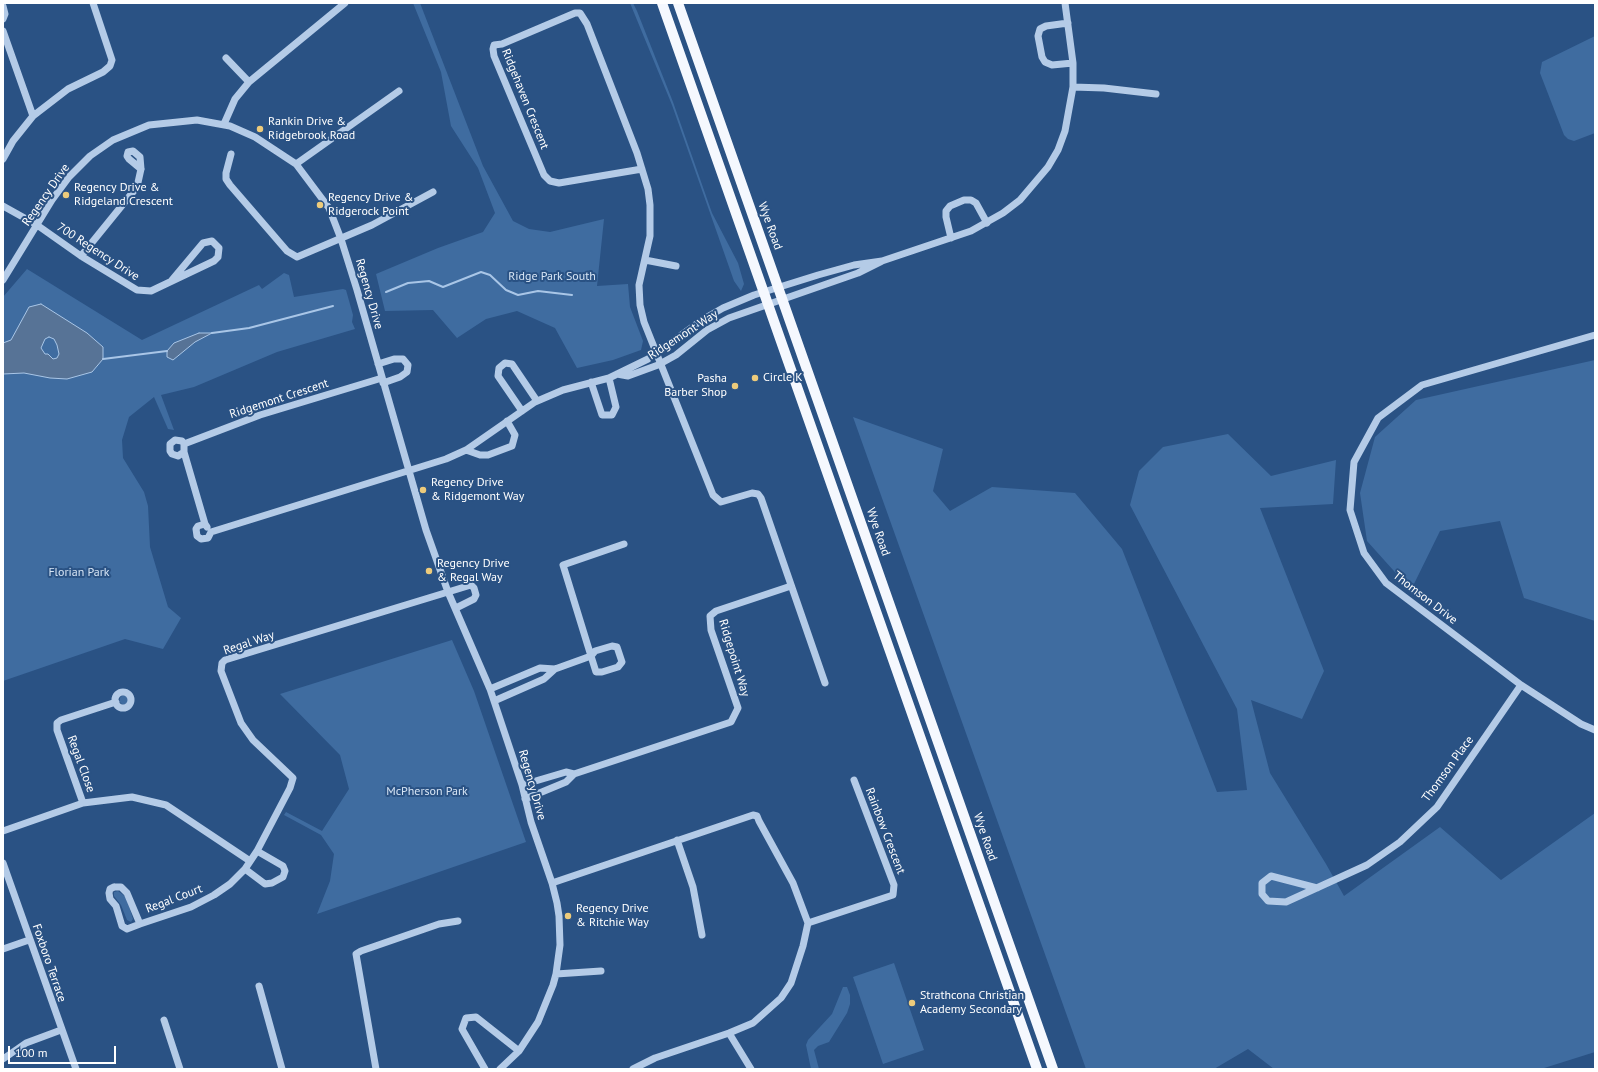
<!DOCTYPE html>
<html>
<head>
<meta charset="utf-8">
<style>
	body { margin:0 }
	#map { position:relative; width:1598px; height:1072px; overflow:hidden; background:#2a5284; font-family:"PT Sans",sans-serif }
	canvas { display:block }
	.frame { position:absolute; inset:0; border:4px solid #fff; pointer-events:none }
	.scale { position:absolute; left:8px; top:1046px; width:108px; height:18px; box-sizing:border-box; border:2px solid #fff; border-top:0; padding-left:5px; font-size:12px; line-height:14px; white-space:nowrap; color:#fff; -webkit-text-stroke:3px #2a5284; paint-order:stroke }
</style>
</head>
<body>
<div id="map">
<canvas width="1598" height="1072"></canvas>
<div class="frame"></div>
<div class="scale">100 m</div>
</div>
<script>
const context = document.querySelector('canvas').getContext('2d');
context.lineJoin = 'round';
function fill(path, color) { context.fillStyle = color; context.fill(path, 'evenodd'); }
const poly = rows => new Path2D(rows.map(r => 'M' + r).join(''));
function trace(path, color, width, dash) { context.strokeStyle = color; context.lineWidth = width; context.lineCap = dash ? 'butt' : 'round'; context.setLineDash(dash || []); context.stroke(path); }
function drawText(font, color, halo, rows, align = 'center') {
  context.font = font + ' "PT Sans",sans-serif'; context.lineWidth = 4; context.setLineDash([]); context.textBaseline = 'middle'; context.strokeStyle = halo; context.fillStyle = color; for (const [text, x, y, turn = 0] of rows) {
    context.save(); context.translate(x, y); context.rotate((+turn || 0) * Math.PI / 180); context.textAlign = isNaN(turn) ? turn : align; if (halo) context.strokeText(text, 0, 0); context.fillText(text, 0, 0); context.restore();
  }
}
const green = poly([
	[413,3,420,3,483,166,513,221,529,229,550,232,604,219,597,286,628,284,630,307,643,341,641,350,613,360,577,368,555,328,517,311,486,319,457,338,433,310,385,311,376,274,438,248,483,232,495,213,478,168,451,126,441,72],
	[630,3,633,3,637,11,673,102,712,213,738,263,744,284,741,291,734,281,672,105],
	[1595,36,1595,133,1574,141,1568,139,1564,135,1540,73,1542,62],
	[27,269,142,340,259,285,262,289,284,273,289,275,294,297,343,289,346,290,353,315,352,322,355,329,277,352,194,387,161,395,174,430,168,429,154,397,129,417,122,440,123,458,144,492,148,506,150,547,168,607,181,618,163,649,125,639,3,681,3,297],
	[1595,360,1595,621,1524,598,1500,521,1440,531,1411,590,1367,541,1360,493,1375,437,1416,400],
	[853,417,943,449,933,491,950,511,992,487,1075,493,1122,549,1217,792,1247,790,1237,709,1130,505,1139,471,1163,447,1228,434,1271,476,1336,460,1333,504,1260,508,1324,671,1302,719,1251,700,1270,773,1326,864,1344,896,1440,827,1501,880,1595,813,1595,1052,1541,1069,1274,1069,1248,1049,1214,1069,1086,1069],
	[452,640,474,691,526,842,317,914,330,881,334,854,321,835,284,815,286,812,322,831,349,789,340,755,280,694],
	'119.5 700a4.5 4.5 0 1 1 9 0a4.5 4.5 0 1 1-9 0Z',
	[118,891,126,897,133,919,131,922,127,920,121,905,114,896,114,892],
	[894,963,924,1050,883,1064,853,977],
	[843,987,847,987,850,995,850,1004,847,1013,829,1042,818,1046,814,1050,819,1069,811,1069,806,1045,808,1040,832,1014]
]);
const water = poly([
	[41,304,87,333,103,347,103,359,92,372,67,379,50,378,24,373,3,374,3,343,11,340,29,307,41,304],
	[49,337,54,339,57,345,59,354,57,358,53,359,48,354,45,354,41,348,45,339,49,337],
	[199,333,212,333,195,342,173,360,167,357,167,351,174,343,199,333]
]);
const stream = poly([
	[386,292,408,283,429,281,443,287,481,272,490,275,506,290,518,295,538,291,572,295],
	[212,333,249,328,333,306],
	[103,359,167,351]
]);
const minor = poly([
	[3,6,5,14,3,19],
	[1068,23,1046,26,1040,29,1038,36,1042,57,1045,62,1052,65,1073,63],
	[3,31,33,116],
	[226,58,249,82],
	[1073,87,1104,88,1156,94],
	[224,124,235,99,249,82,345,3],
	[231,154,226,173,226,179,230,185,287,251,297,257,372,225,433,192],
	[3,159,13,141,33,116,68,89,103,72,110,66,112,60,93,3],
	[296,164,399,91],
	[642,169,559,183,550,181,544,175,494,56,493,49,494,45,502,44,575,13,580,13,587,24,637,153,648,189,650,205,650,236,639,285,640,305,644,322,713,495,721,502,752,493,758,494,761,498,825,683],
	[3,206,37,225,81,256,137,290,151,291,214,261,218,257,219,248,212,241,203,243,172,280],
	[951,238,946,217,946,211,950,206,964,200,971,200,976,203,987,223],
	[81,256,137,187,141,169,140,157,133,151,128,152,127,156,129,159,141,169],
	[645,260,676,266],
	[3,280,52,200,69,177,90,156,113,140,149,125,197,120,230,126,255,137,296,164,329,208,341,239,357,290,426,530,448,592,490,689,522,785,531,822,552,883,557,903,559,916,560,945,556,974,553,985,538,1022,519,1051,500,1069],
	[1595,335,1422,385,1378,418,1354,462,1350,510,1364,553,1386,583,1521,685,1581,724,1595,730],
	[378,364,394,359,403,359,408,365,407,372,400,377,383,383],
	[617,374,628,376,658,365,676,355,707,330,729,318,858,273,882,261,971,231,1003,213,1020,200,1048,167,1058,150,1065,131,1073,87,1073,63,1065,3],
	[591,382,602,415,612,415,616,407,609,378],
	[522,411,498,376,499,368,505,363,512,364,537,401],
	[184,444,260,415,382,378],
	[466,450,480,455,488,455,512,446,515,435,507,421],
	[184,452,178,456,172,454,170,451,170,444,175,440,182,441,184,444,184,452,205,524,207,527],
	[205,524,198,526,196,529,197,536,201,539,208,538,211,532,446,459,466,450,535,402,563,390,609,378,648,359,702,320,723,308,754,295,818,275,854,265,882,261],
	[490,689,540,668,555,669,591,656,595,651,612,646,617,647,622,662,618,667,602,672,596,672,591,656,563,565,624,544],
	'115 700a8 8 0 1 1 16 0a8 8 0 1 1-16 0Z',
	[494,701,544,679,555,669],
	[522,785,566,772,574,774],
	[525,799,566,782,574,774,731,722,738,708,711,630,710,616,716,611,791,586],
	[83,803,57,730,57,723,61,720,116,702],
	[3,831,83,803,132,797,166,805,250,861],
	[677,840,693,887,702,935],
	[3,863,76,1069],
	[245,869,265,884,272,883,283,877,285,871,283,866,257,851],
	[552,883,753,815,757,816,759,821,793,883,808,923,803,946,791,983,781,998,753,1023,729,1033,655,1058,633,1069],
	[114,887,121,887,127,893,140,924,127,929,122,926,116,906,110,899,109,893,110,889,114,887],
	[1317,888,1271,876,1262,883,1262,894,1268,901,1286,902,1367,865,1400,842,1437,807,1521,685],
	[808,923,893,895,894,885,854,780],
	[140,924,191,907,214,895,230,884,245,869,257,851,290,788,293,778,253,740,241,723,221,671,222,663,225,660,471,585,474,588,476,595,474,599,456,608],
	[3,949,29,940],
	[556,974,601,971],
	[259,986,282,1069],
	[164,1020,180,1069],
	[729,1033,751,1069],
	[3,1059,26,1043,61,1030],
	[376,1069,356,954,361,951,439,924,458,921],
	[485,1069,462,1029,466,1018,476,1017,519,1051]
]);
const major = poly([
	[662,3,1037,1069],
	[678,3,1053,1069]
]);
const markers = [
	[260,129,4,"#edcb7b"],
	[66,195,4,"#edcb7b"],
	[320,205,4,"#edcb7b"],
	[755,378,4,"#edcb7b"],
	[735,386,4,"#edcb7b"],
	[423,490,4,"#edcb7b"],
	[429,571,4,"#edcb7b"],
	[568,916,4,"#edcb7b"],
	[912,1003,4,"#edcb7b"]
];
const streetNames = [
	["Ridgehaven Crescent",525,99,68],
	["Regency Drive",46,195,-55],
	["Wye Road",770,226,70],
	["700 Regency Drive",98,252,33],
	["Regency Drive",369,294,74],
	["Ridgemont Way",683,335,-33],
	["Ridgemont Crescent",279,399,-18],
	["Wye Road",878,532,71],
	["Thomson Drive",1425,598,38],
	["Regal Way",249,643,-18],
	["Ridgepoint Way",734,658,73],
	["Regal Close",81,764,70],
	["Thomson Place",1448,769,-54],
	["Regency Drive",532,785,74],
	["Rainbow Crescent",885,831,69],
	["Wye Road",985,837,71],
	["Regal Court",174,899,-21],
	["Foxboro Terrace",49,963,71]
];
const poiNames = [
	["Rankin Drive &",268,122],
	["Ridgebrook Road",268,136],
	["Regency Drive &",74,188],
	["Ridgeland Crescent",74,202],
	["Regency Drive &",328,198],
	["Ridgerock Point",328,212],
	["Circle K",763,378],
	["Pasha",727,379,"right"],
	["Barber Shop",727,393,"right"],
	["Regency Drive",431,483],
	["& Ridgemont Way",431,497],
	["Regency Drive",437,564],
	["& Regal Way",437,578],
	["Regency Drive",576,909],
	["& Ritchie Way",576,923],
	["Strathcona Christian",920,996],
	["Academy Secondary",920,1010]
];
const parkNames = [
	["Ridge Park South",552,277],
	["Florian Park",79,573],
	["McPherson Park",427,792]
];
fill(green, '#3f6ca0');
fill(water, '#577396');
trace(water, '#a9c6e7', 1);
trace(stream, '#a9c6e7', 2);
trace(minor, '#b4cbe7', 7);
trace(major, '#f5f8fe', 10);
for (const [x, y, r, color] of markers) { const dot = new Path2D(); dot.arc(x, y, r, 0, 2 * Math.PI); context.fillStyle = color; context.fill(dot); trace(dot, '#2a5284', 1.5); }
drawText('12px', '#fff', '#2a5284', streetNames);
drawText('12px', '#fff', '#2a5284', poiNames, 'left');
drawText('12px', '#d7e5f5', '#2a5284', parkNames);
</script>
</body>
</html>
